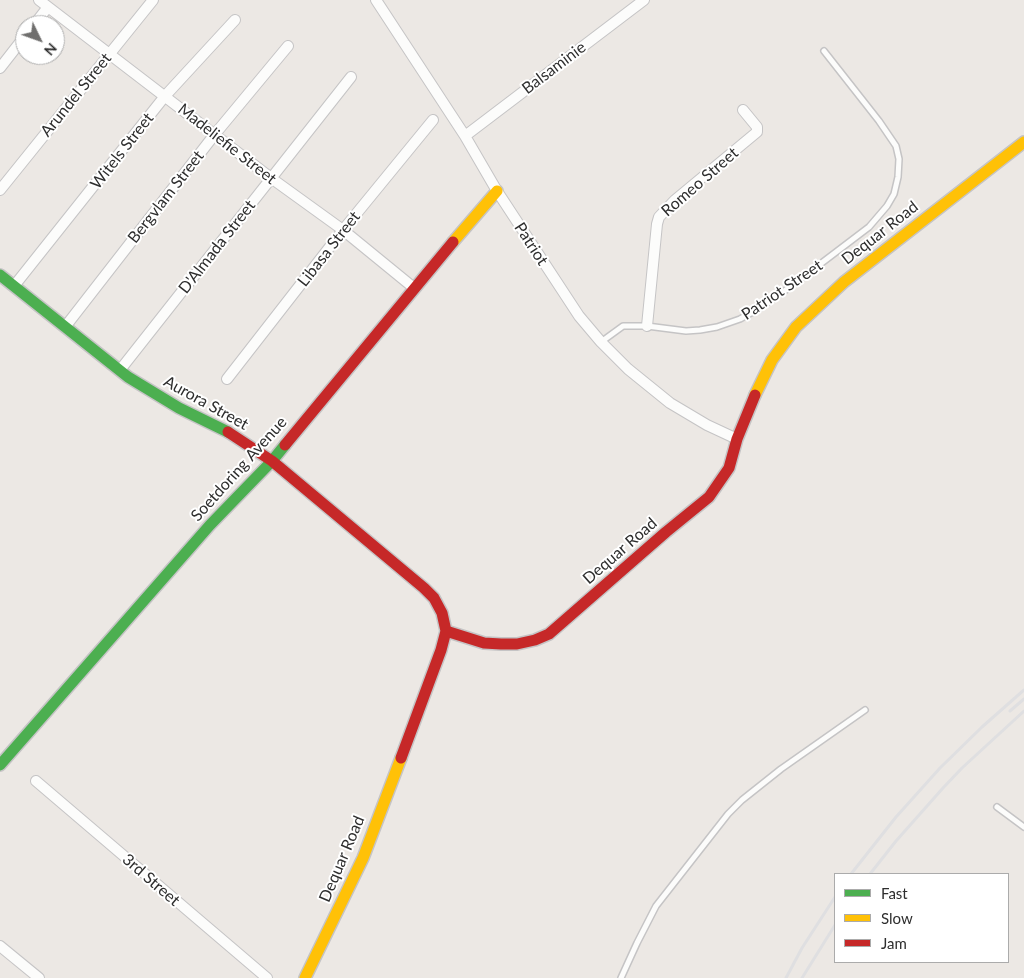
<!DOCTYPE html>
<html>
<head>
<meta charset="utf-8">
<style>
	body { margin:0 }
	#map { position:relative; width:1024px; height:978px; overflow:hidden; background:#ece8e4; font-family:Lato,sans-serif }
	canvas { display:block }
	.legend { position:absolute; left:834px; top:873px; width:175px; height:90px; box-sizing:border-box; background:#fff; border:1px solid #ababab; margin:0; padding:6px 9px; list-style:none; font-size:15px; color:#2e2e2e }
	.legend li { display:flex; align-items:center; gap:10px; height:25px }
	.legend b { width:25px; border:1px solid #ababab }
	.north { position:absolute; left:15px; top:15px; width:50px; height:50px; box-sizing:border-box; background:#fff; border:1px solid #ababab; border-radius:50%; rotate:132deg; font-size:14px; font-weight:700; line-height:20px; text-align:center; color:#2e2e2e }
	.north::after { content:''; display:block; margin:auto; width:18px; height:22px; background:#706f6e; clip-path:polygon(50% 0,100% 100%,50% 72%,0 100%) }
</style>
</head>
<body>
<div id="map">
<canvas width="1024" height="978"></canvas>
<ul class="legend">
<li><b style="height:6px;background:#4caf50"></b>Fast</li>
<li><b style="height:6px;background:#ffc107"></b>Slow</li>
<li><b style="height:6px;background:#c62828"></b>Jam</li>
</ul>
<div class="north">N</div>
</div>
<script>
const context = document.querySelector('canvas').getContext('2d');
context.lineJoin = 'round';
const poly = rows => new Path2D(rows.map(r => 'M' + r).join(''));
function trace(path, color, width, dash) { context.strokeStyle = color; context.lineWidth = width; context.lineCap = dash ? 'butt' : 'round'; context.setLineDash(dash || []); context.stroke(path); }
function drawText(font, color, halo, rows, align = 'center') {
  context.font = font + ' Lato,sans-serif'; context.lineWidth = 4; context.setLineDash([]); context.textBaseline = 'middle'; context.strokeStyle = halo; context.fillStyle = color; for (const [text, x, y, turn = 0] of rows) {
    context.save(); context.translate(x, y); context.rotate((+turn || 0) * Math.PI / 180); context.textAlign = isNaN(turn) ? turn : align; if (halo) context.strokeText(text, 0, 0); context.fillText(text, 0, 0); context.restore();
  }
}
const lane = poly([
	[601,342,623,326,647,326,686,331,700,330,717,327,740,319,760,308,790,287,869,227,887,206,894,194,898,177,899,159,896,146,879,121,824,51],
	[997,807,1024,827],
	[621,978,637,943,656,906,728,814,742,800,781,769,865,710]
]);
const street = poly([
	[39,0,271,178,343,230,414,288],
	[376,0,465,136,497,191,579,316,601,342,628,369,670,403,707,425,737,439],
	[34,25,48,7],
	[0,68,25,36],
	[465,136,644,0],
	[0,190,153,0],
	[14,286,165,96,235,20],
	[647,326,657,224,659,217,675,200,757,132,757,127,743,110],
	[65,327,215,134,288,46],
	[120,370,351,77],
	[227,379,343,230,433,120],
	[36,781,267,978],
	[0,946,39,978]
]);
const fast = poly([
	[0,275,128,377,179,408,228,432],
	[0,765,210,525,272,461,285,445]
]);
const slow = poly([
	[453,242,497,191],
	[755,395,772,360,796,327,844,282,1024,142],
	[305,978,363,858,401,758]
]);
const jam = poly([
	[228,432,272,461,424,588,434,598,442,613,446,631,441,650,401,758],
	[285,445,453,242],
	[446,631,484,643,501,644,517,644,535,640,549,634,666,532,709,497,729,468,737,439,755,395]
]);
const rail = poly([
	[1010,711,1024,699],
	[851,874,896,817,940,768,982,727,1024,690],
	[870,874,896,841,943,788,962,768,1024,711],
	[786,978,802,948,835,897],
	[802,978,835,925]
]);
const streetNames = [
	["Balsaminie",554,68,-37],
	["Arundel Street",76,95,-51],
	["Madeliefie Street",227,144,38],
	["Witels Street",122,151,-52],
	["Romeo Street",700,182,-41],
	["Bergvlam Street",166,197,-52],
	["Dequar Road",880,233,-38],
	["Patriot",531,244,57],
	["D'Almada Street",217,247,-52],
	["Libasa Street",329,249,-52],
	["Patriot Street",782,290,-34],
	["Aurora Street",206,403,29],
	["Soetdoring Avenue",239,469,-48],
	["Dequar Road",620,551,-41],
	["Dequar Road",342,859,-67],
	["3rd Street",151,880,41]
];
trace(lane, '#c5c4c5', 8);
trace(street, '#c5c4c5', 12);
trace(fast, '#c5c4c5', 14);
trace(slow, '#c5c4c5', 14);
trace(jam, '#c5c4c5', 14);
trace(lane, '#fcfcfb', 5);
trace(street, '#fcfcfb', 10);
trace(fast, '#4caf50', 11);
trace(slow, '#ffc107', 11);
trace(jam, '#c62828', 11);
trace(rail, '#dfdfe1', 3);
drawText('16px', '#2e2e2e', '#fff', streetNames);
</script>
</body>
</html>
